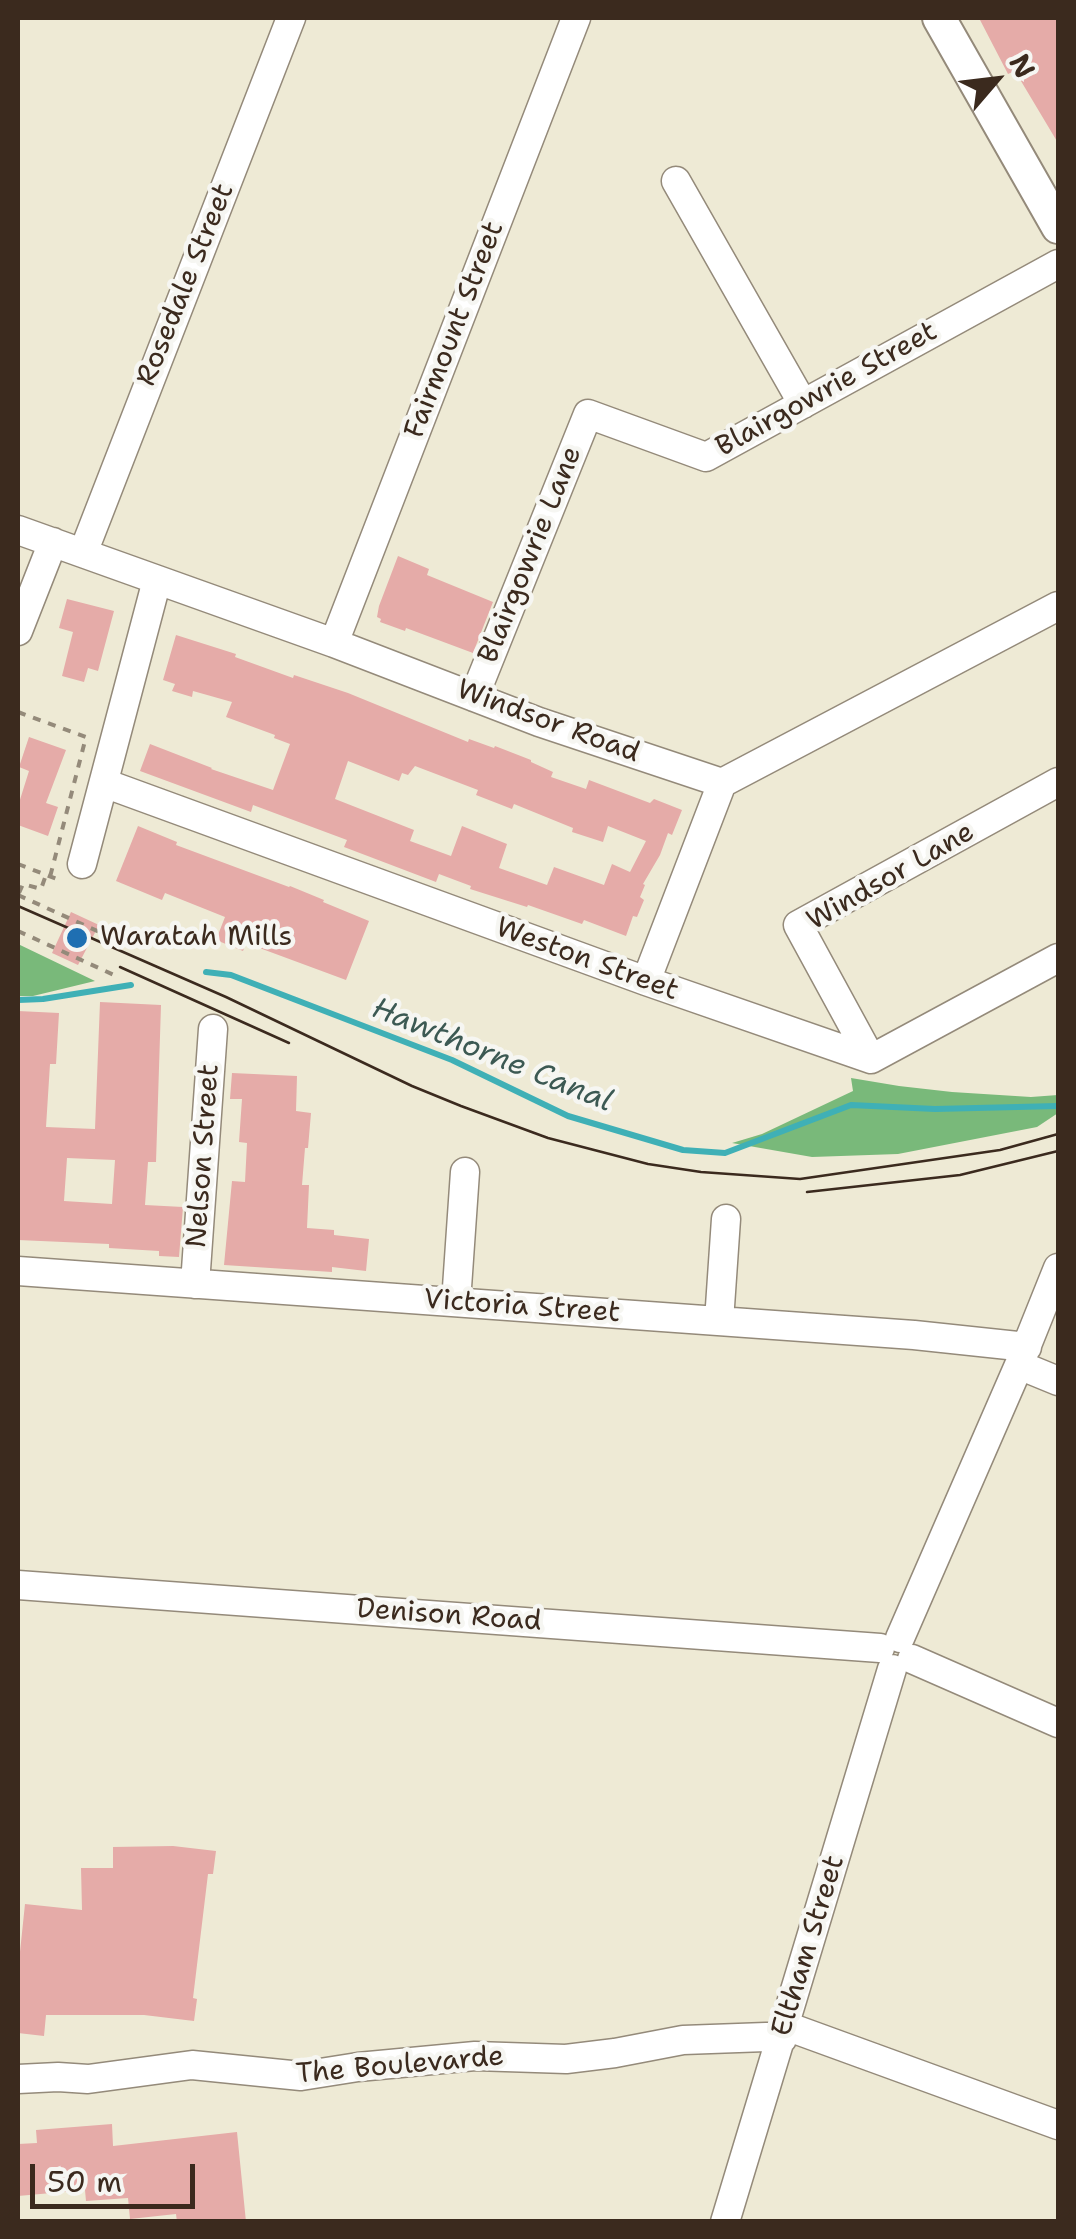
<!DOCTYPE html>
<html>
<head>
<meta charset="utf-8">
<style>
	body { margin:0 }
	#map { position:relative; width:1076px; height:2239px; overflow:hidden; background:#eeead5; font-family:"Shantell Sans",sans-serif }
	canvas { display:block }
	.frame { position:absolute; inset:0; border:20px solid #3b2a1e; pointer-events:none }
	.north { position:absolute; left:946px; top:30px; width:100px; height:100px; -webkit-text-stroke:8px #f6f6f2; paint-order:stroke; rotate:62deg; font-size:28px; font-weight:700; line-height:40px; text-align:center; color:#3b2a1e }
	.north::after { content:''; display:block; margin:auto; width:35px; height:45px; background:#3b2a1e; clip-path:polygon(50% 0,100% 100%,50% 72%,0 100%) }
	.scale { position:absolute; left:30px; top:2164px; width:165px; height:45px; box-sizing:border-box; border:5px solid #3b2a1e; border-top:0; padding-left:12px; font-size:30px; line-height:35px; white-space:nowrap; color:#3b2a1e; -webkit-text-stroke:8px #f6f6f2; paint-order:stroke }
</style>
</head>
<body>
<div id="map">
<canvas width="1076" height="2239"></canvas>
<div class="frame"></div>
<div class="north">N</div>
<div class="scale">50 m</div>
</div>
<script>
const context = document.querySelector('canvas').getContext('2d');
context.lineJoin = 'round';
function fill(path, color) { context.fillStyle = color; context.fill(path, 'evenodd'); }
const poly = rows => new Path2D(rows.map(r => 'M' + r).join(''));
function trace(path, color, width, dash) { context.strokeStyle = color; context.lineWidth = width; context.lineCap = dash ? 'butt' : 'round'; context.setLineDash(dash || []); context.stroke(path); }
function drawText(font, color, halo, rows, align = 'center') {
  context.font = font + ' "Shantell Sans",sans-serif'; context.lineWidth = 9; context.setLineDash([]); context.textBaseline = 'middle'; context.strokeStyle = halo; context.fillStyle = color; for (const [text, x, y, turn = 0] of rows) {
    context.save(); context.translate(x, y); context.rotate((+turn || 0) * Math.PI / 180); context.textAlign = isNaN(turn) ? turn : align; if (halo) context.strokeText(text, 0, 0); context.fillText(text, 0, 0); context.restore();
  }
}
const forest = poly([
	[18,944,95,981,33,996,18,996],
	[851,1078,899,1086,952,1092,1031,1097,1058,1095,1058,1113,1037,1127,898,1154,812,1157,732,1143,762,1134,853,1091]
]);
const stream = poly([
	[206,972,231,975,452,1060,568,1116,683,1150,725,1153,851,1105,935,1109,1058,1106],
	[18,1000,43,999,131,985]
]);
const building = poly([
	[979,18,1058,18,1058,143,1015,71,1008,74],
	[398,556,429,569,427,575,493,602,473,653,406,628,405,631,380,622,381,619,377,617,379,606],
	[67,599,114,611,98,671,88,668,84,682,62,676,73,632,59,628],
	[176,635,236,654,235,657,293,678,294,675,348,693,468,742,469,739,494,748,495,746,531,760,531,762,553,772,551,777,586,789,589,780,650,803,654,799,682,810,672,835,668,833,660,855,643,884,645,885,640,897,644,900,637,917,633,916,626,936,584,920,582,924,528,905,527,907,470,889,471,886,439,874,436,882,344,847,347,840,253,805,251,812,140,771,150,744,212,768,211,769,273,790,290,744,274,738,275,735,226,717,232,702,193,691,192,697,172,691,175,684,163,680],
	[348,761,399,781,402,773,408,775,415,766,478,790,476,795,512,809,514,804,573,828,572,832,603,842,608,826,646,841,630,872,612,864,604,885,554,867,547,885,499,868,507,844,462,826,451,856,410,841,414,830,335,799],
	[29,737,66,750,46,803,58,807,48,836,18,825,18,806,29,771,19,767],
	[138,826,177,842,176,845,289,887,290,886,324,900,323,902,369,921,346,980,246,943,243,951,216,940,225,917,165,893,162,900,116,881],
	[71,912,99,925,78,965,52,953],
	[100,1002,161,1005,156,1162,148,1162,145,1205,183,1207,179,1257,159,1256,159,1251,109,1248,109,1244,18,1240,18,1011,59,1013,56,1064,50,1064,46,1127,95,1129],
	[67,1158,115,1160,112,1204,64,1201],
	[232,1073,297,1076,296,1111,311,1113,308,1148,305,1148,302,1185,309,1185,307,1228,334,1230,334,1235,369,1239,366,1271,332,1267,332,1272,224,1265,232,1181,245,1182,247,1143,239,1142,242,1099,230,1099],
	[173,1846,216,1851,213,1874,208,1874,193,1998,197,1999,194,2021,144,2015,46,2015,44,2036,18,2033,18,1971,25,1904,82,1910,81,1868,113,1868,113,1847],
	[112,2124,113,2146,237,2132,246,2222,177,2222,176,2214,130,2219,128,2198,86,2201,85,2190,18,2196,18,2144,37,2143,36,2130]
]);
const path = poly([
	[18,712,86,737,50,877],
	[18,864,62,881],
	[19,893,23,884,41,889,46,875],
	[18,895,128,945],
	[18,931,114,975]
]);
const minor = poly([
	[676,181,803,404],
	[18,530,334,643,539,722,722,783,1058,606],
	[83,553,291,18],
	[18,631,53,542],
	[334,643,576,18],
	[474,697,588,414,706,457,1058,264],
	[104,783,646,981,871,1059,1058,958],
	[82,864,157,580],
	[646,981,722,783],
	[871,1059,798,925,1058,782],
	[18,1271,914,1335,1027,1347],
	[195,1284,213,1029],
	[456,1302,465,1172],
	[719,1321,726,1219],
	[1019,1365,1058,1381],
	[18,1585,880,1648],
	[900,1638,1019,1365,1058,1268],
	[912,1659,1058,1723],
	[786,2026,1058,2125],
	[18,2079,58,2077,88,2079,192,2065,301,2076,358,2067,475,2056,566,2059,615,2053,683,2040,766,2037,782,2039],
	[725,2222,892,1669]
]);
const major = poly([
	[939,18,1058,227]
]);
const tram = poly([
	[18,906,226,997,412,1086,461,1106,548,1138,648,1164,701,1172,800,1179,1000,1150,1058,1134],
	[120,967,289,1043],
	[807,1192,960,1175,1058,1151]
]);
const markers = [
	[77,938,12,"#1f6fb2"]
];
const streetNames = [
	["Rosedale Street",186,285,-68],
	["Fairmount Street",455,330,-69],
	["Blairgowrie Street",827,390,-29],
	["Blairgowrie Lane",531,555,-68],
	["Windsor Road",548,722,20],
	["Windsor Lane",891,877,-30],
	["Weston Street",587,960,20],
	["Nelson Street",204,1156,-86],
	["Victoria Street",522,1307,4],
	["Denison Road",449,1616,4],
	["Eltham Street",809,1946,-73],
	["The Boulevarde",400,2066,-5]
];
const poiNames = [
	["Waratah Mills",100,938]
];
const waterNames = [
	["Hawthorne Canal",492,1056,22]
];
fill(forest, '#79b97a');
trace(stream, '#3fb0b6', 6);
fill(building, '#e5aba8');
trace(minor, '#948a7a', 31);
trace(major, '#948a7a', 36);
trace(path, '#948a7a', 4, [8, 8]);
trace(minor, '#fff', 28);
trace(major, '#fff', 32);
trace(tram, '#3b2a1e', 2.5);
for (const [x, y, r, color] of markers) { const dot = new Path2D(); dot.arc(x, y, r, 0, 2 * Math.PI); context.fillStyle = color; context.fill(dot); trace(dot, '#f6f6f2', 4); }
drawText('28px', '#3b2a1e', '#f6f6f2', streetNames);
drawText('28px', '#3b2a1e', '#f6f6f2', poiNames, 'left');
drawText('italic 30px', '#3c5953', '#f6f6f2', waterNames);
</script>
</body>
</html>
